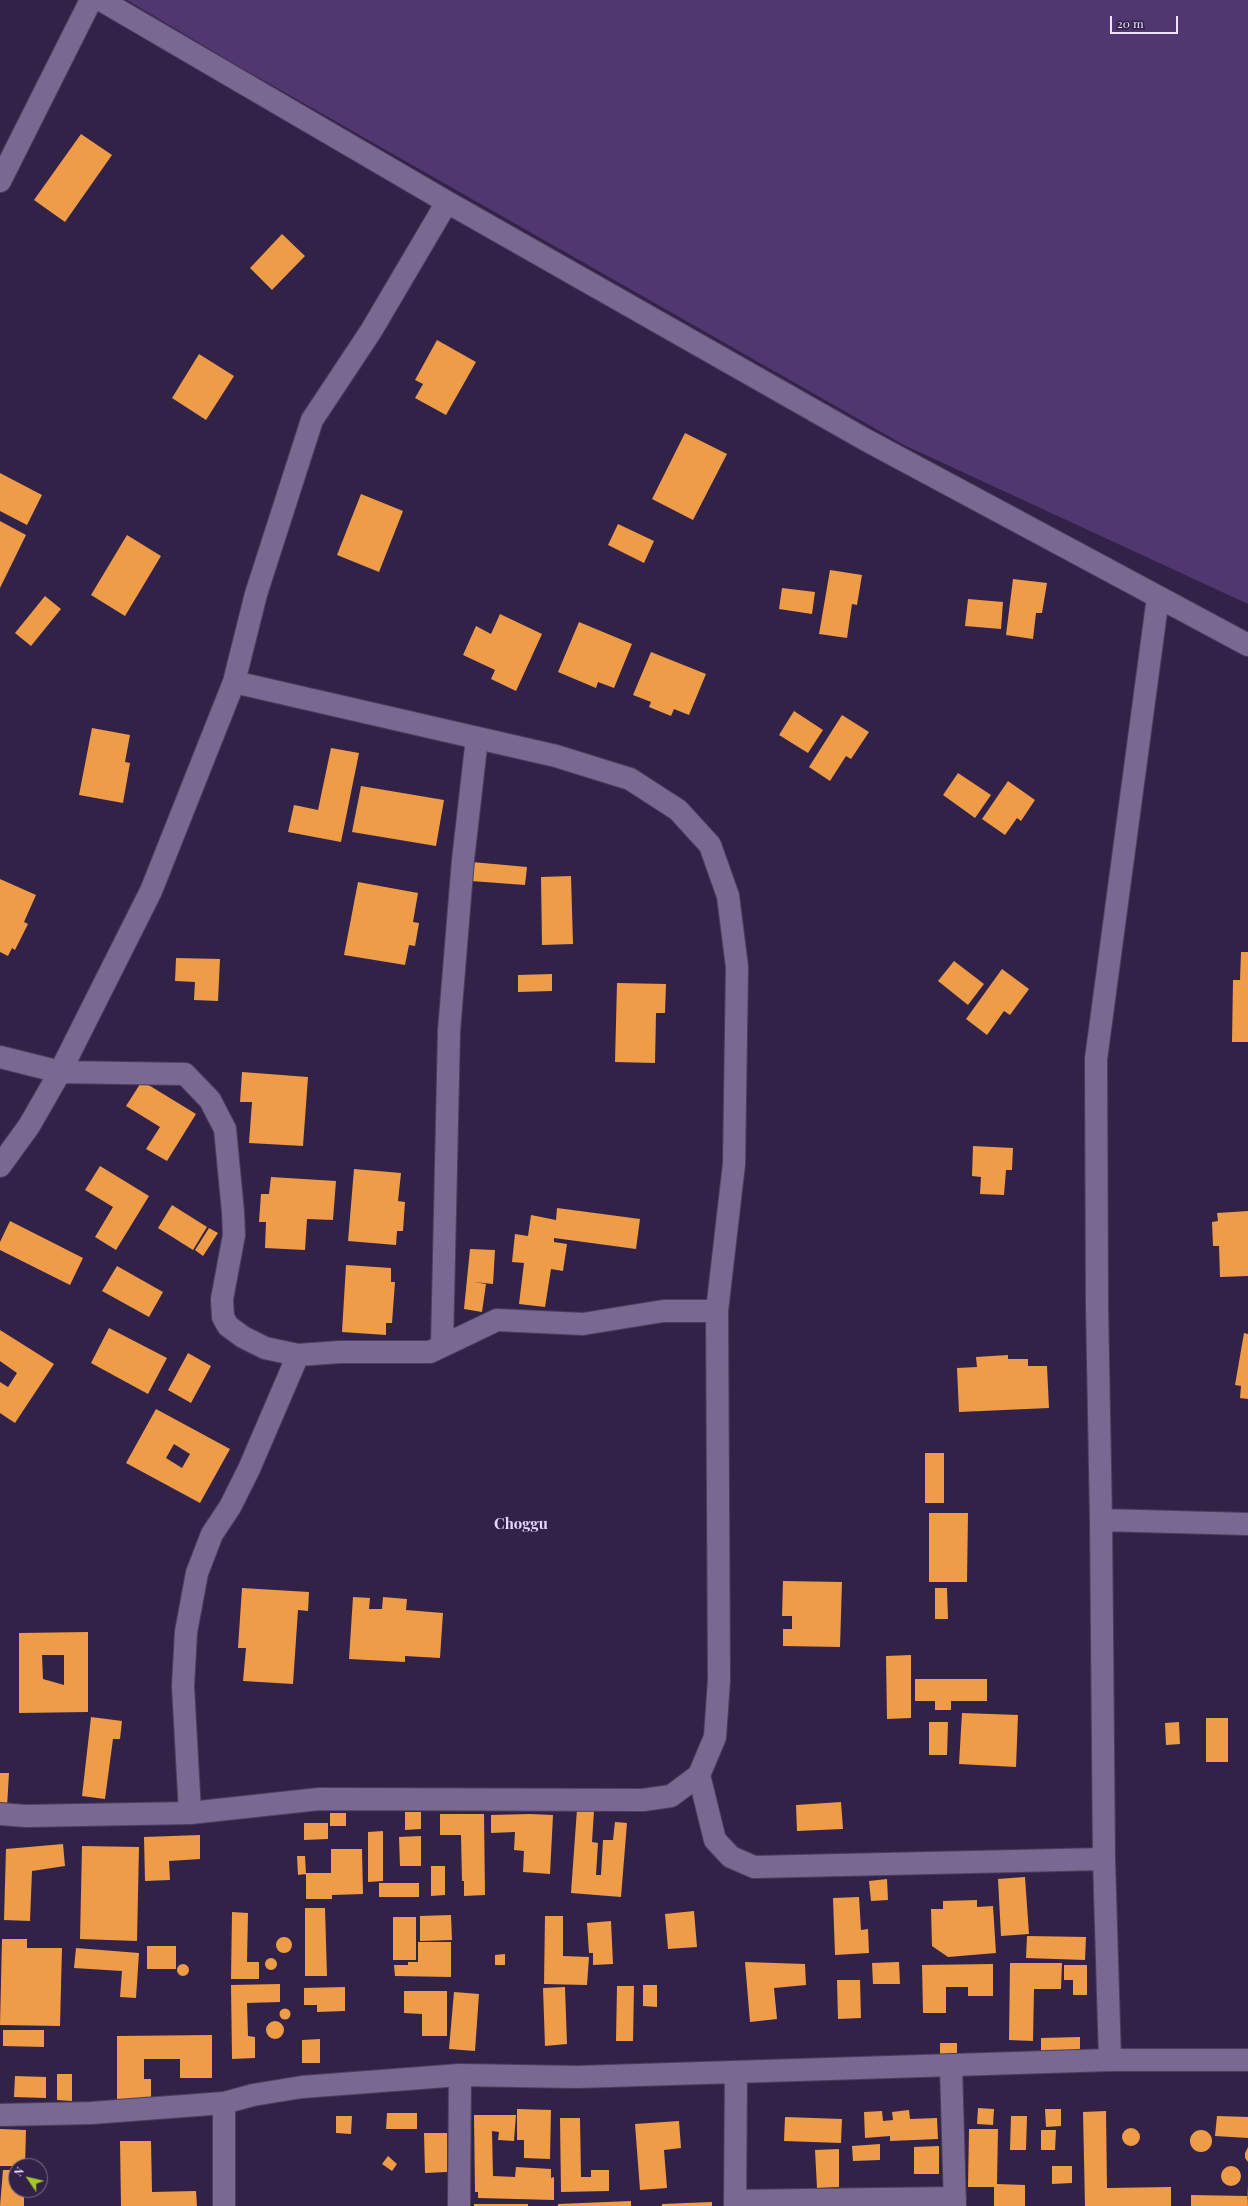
<!DOCTYPE html>
<html>
<head>
<meta charset="utf-8">
<style>
	body { margin:0 }
	#map { position:relative; width:1248px; height:2206px; overflow:hidden; background:#332247; font-family:"Playfair Display",serif }
	canvas { display:block }
	.north { position:absolute; left:8px; top:2158px; width:40px; height:40px; box-sizing:border-box; background:#332247; border:1px solid #7d6f8f; border-radius:50%; rotate:305deg; font-size:11px; font-weight:700; line-height:16px; text-align:center; color:#ece3fb }
	.north::after { content:''; display:block; margin:auto; width:14px; height:18px; background:#a2c928; clip-path:polygon(50% 0,100% 100%,50% 72%,0 100%) }
	.scale { position:absolute; left:1110px; top:16px; width:68px; height:18px; box-sizing:border-box; border:2px solid #ece3fb; border-top:0; padding-left:5px; font-size:12px; line-height:14px; white-space:nowrap; color:#ece3fb; -webkit-text-stroke:3px #332247; paint-order:stroke }
</style>
</head>
<body>
<div id="map">
<canvas width="1248" height="2206"></canvas>
<div class="north">N</div>
<div class="scale">20 m</div>
</div>
<script>
const context = document.querySelector('canvas').getContext('2d');
context.lineJoin = 'round';
function fill(path, color) { context.fillStyle = color; context.fill(path, 'evenodd'); }
const poly = rows => new Path2D(rows.map(r => 'M' + r).join(''));
function trace(path, color, width, dash) { context.strokeStyle = color; context.lineWidth = width; context.lineCap = dash ? 'butt' : 'round'; context.setLineDash(dash || []); context.stroke(path); }
function drawText(font, color, halo, rows, align = 'center') {
  context.font = font + ' "Playfair Display",serif'; context.lineWidth = 4; context.setLineDash([]); context.textBaseline = 'middle'; context.strokeStyle = halo; context.fillStyle = color; for (const [text, x, y, turn = 0] of rows) {
    context.save(); context.translate(x, y); context.rotate((+turn || 0) * Math.PI / 180); context.textAlign = isNaN(turn) ? turn : align; if (halo) context.strokeText(text, 0, 0); context.fillText(text, 0, 0); context.restore();
  }
}
const green = poly([
	[127,0,1248,0,1248,604,904,445,233,63]
]);
const building = poly([
	[81,134,112,155,65,222,34,200],
	[282,234,305,256,272,290,250,268],
	[437,340,476,362,446,415,415,398,423,384,415,380],
	[199,354,234,376,206,420,172,398],
	[685,433,727,454,693,520,652,499],
	[0,473,42,495,27,525,0,511],
	[361,494,403,511,379,572,337,555],
	[0,521,26,535,0,588],
	[618,524,654,541,644,563,608,545],
	[127,535,161,556,125,616,91,595],
	[830,570,862,575,857,605,852,604,847,638,819,634],
	[1013,579,1047,583,1042,613,1036,613,1033,639,1006,635],
	[782,588,815,592,812,614,779,609],
	[45,596,61,609,31,646,15,633],
	[968,599,1003,602,1001,629,965,626],
	[500,614,542,634,516,691,491,679,495,670,463,655,476,626,491,634],
	[579,622,632,644,614,688,598,682,596,688,558,672],
	[651,652,706,674,689,715,674,709,671,716,649,707,651,702,633,695],
	[794,711,823,730,808,753,779,735],
	[842,715,869,732,851,759,846,756,830,781,809,767],
	[92,728,130,735,125,762,130,763,123,803,79,795],
	[331,748,359,753,341,842,288,832,294,805,318,810],
	[958,773,991,795,975,818,943,795],
	[1008,781,1035,800,1021,821,1017,818,1005,835,982,819],
	[361,786,444,800,436,846,352,832],
	[472,862,527,867,525,885,471,881],
	[571,876,573,944,542,945,541,877],
	[0,879,36,895,24,922,28,924,15,950,12,948,8,956,0,952],
	[358,882,418,893,413,922,419,923,415,946,409,945,405,965,344,955],
	[1241,952,1248,952,1248,1042,1232,1042,1233,980,1240,980],
	[176,958,220,959,218,1001,194,1000,195,982,175,981],
	[954,961,984,984,968,1005,938,981],
	[1002,969,1029,989,1010,1015,1004,1011,987,1035,966,1019],
	[552,974,552,991,518,992,518,975],
	[617,983,666,984,665,1013,656,1013,655,1063,615,1062],
	[242,1072,308,1077,303,1146,249,1143,252,1102,240,1102],
	[142,1081,196,1114,167,1161,146,1149,160,1127,126,1106],
	[973,1146,1013,1148,1012,1170,1006,1170,1004,1195,980,1194,981,1177,972,1176],
	[100,1166,149,1196,116,1250,95,1237,113,1207,85,1190],
	[354,1169,401,1173,398,1201,405,1202,403,1231,397,1231,396,1245,348,1241],
	[271,1177,336,1181,333,1220,307,1219,305,1250,265,1248,266,1222,259,1222,261,1194,269,1194],
	[172,1205,207,1227,193,1250,158,1228],
	[557,1208,640,1219,636,1249,554,1238,554,1242,567,1244,563,1271,551,1269,545,1307,519,1304,524,1263,512,1262,515,1234,528,1236,531,1215,556,1220],
	[1248,1211,1248,1276,1220,1277,1219,1246,1213,1246,1212,1222,1218,1221,1217,1213],
	[10,1221,83,1258,70,1285,0,1250,0,1242],
	[209,1228,218,1233,203,1256,195,1250],
	[470,1249,495,1250,493,1284,474,1282,486,1284,482,1312,464,1309],
	[346,1265,391,1268,391,1282,395,1282,392,1323,386,1323,386,1335,342,1332],
	[117,1266,163,1292,149,1317,102,1291],
	[109,1328,167,1358,148,1394,91,1363],
	[0,1330,54,1364,15,1423,0,1413,0,1382,8,1387,17,1373,0,1361],
	[1244,1333,1248,1334,1248,1399,1240,1398,1241,1386,1235,1385],
	[188,1353,211,1366,191,1403,168,1390],
	[1008,1355,1008,1359,1028,1359,1028,1366,1047,1366,1049,1408,959,1412,957,1368,977,1367,976,1357],
	[156,1409,230,1449,200,1503,126,1463],
	[174,1444,190,1454,182,1468,166,1458],
	[925,1453,944,1453,944,1503,925,1503],
	[929,1513,968,1513,967,1582,929,1582],
	[783,1581,842,1582,840,1647,783,1646,783,1629,792,1629,792,1616,782,1616],
	[242,1588,309,1592,308,1611,298,1610,293,1684,243,1681,246,1648,238,1648],
	[935,1588,947,1588,948,1619,935,1619],
	[353,1597,370,1598,369,1609,382,1609,383,1597,407,1599,406,1610,443,1613,440,1658,405,1656,405,1662,349,1659],
	[88,1632,88,1712,19,1713,19,1633],
	[42,1655,64,1655,64,1685,43,1679],
	[911,1655,911,1718,887,1719,886,1656],
	[915,1679,987,1679,987,1701,951,1701,951,1710,935,1710,935,1701,915,1701],
	[962,1713,1018,1715,1016,1767,959,1764],
	[91,1717,122,1721,120,1739,113,1739,105,1799,82,1796],
	[1206,1718,1228,1718,1228,1762,1206,1762],
	[929,1722,948,1722,947,1755,929,1755],
	[1179,1722,1180,1744,1166,1745,1165,1723],
	[0,1773,9,1773,7,1807,0,1807],
	[841,1802,843,1829,797,1831,796,1805],
	[577,1809,594,1811,592,1842,598,1843,596,1875,601,1875,603,1840,613,1840,615,1822,627,1823,621,1897,571,1893],
	[405,1812,421,1812,421,1829,405,1830],
	[330,1813,346,1813,346,1826,330,1826],
	[440,1814,484,1814,485,1895,464,1896,464,1881,462,1881,461,1835,440,1835],
	[530,1814,553,1815,550,1874,523,1872,524,1851,514,1850,515,1832,491,1833,491,1815],
	[304,1823,328,1823,328,1839,304,1840],
	[383,1831,383,1881,368,1882,368,1832],
	[200,1835,200,1859,169,1861,170,1880,145,1881,144,1837],
	[421,1836,421,1866,400,1866,399,1837],
	[63,1844,65,1866,32,1871,30,1921,4,1920,6,1849],
	[82,1846,139,1847,137,1941,80,1939],
	[331,1849,362,1849,363,1894,332,1895,332,1899,306,1899,306,1873,331,1873],
	[297,1856,305,1856,306,1874,298,1875],
	[431,1866,445,1866,445,1895,431,1896],
	[1025,1877,1029,1934,1001,1936,998,1879],
	[887,1879,888,1900,871,1901,869,1881],
	[379,1883,419,1883,419,1897,379,1897],
	[859,1897,861,1930,868,1929,869,1953,835,1955,833,1898],
	[977,1900,977,1907,993,1906,996,1953,948,1957,932,1946,931,1909,943,1909,943,1901],
	[305,1908,325,1908,327,1976,305,1976],
	[694,1911,697,1947,668,1949,665,1914],
	[232,1912,248,1913,247,1962,259,1962,259,1979,231,1979],
	[451,1915,452,1940,420,1941,420,1916],
	[545,1916,563,1916,563,1956,589,1957,587,1985,544,1984],
	[393,1917,416,1917,416,1960,393,1960],
	[611,1921,613,1964,593,1965,593,1953,589,1953,587,1923],
	[1027,1936,1086,1937,1085,1960,1026,1958],
	'276 1945a8 8 0 1 1 16 0a8 8 0 1 1-16 0Z',
	[2,1939,27,1939,27,1948,62,1948,60,2026,0,2025],
	[418,1942,451,1942,451,1977,395,1976,394,1965,408,1965,408,1962,418,1962],
	[147,1946,176,1946,176,1969,147,1969],
	[76,1948,139,1953,136,1998,120,1997,122,1971,74,1968],
	[505,1954,505,1965,495,1965,495,1955],
	'265 1964a6 6 0 1 1 12 0a6 6 0 1 1-12 0Z',
	[745,1962,805,1964,806,1985,774,1988,777,2019,750,2022],
	[899,1962,900,1984,873,1984,872,1963],
	[1010,1963,1062,1963,1061,1989,1034,1989,1033,2041,1009,2040],
	[993,1964,993,1996,968,1996,968,1987,946,1987,946,2013,923,2013,922,1965],
	'177 1970a6 6 0 1 1 12 0a6 6 0 1 1-12 0Z',
	[1064,1965,1087,1965,1087,1995,1073,1995,1073,1980,1064,1980],
	[837,1980,860,1980,861,2018,838,2019],
	[280,1984,280,2002,247,2003,248,2036,255,2037,255,2058,232,2059,231,1985],
	[643,1985,657,1985,657,2007,643,2006],
	[617,1986,634,1986,633,2041,616,2041],
	[345,1987,345,2011,317,2012,317,2005,304,2005,304,1988],
	[565,1987,567,2044,545,2046,543,1988],
	[404,1991,447,1991,447,2036,422,2036,422,2014,404,2013],
	[454,1992,479,1994,475,2051,449,2049],
	'279.5 2014a5.5 5.5 0 1 1 11 0a5.5 5.5 0 1 1-11 0Z',
	'266 2030a9 9 0 1 1 18 0a9 9 0 1 1-18 0Z',
	[3,2030,44,2030,44,2047,3,2046],
	[212,2035,212,2078,180,2078,180,2059,144,2059,144,2079,151,2079,151,2101,117,2101,117,2036],
	[1080,2037,1080,2054,1041,2055,1041,2038],
	[320,2039,320,2063,302,2063,302,2040],
	[940,2043,957,2043,957,2059,940,2059],
	[57,2074,72,2074,72,2101,57,2100],
	[15,2076,46,2077,46,2098,14,2097],
	[978,2108,994,2109,993,2125,977,2124],
	[517,2109,551,2110,550,2159,524,2158,524,2140,517,2140],
	[1045,2109,1061,2109,1061,2126,1046,2127],
	[909,2110,910,2119,937,2118,938,2139,890,2141,890,2136,865,2138,864,2112,882,2111,883,2121,893,2120,892,2112],
	[1106,2111,1107,2188,1171,2187,1171,2206,1085,2206,1083,2112],
	[387,2113,417,2113,417,2129,386,2129],
	[474,2115,516,2115,514,2141,498,2140,499,2132,492,2131,493,2176,515,2177,516,2167,551,2169,551,2178,554,2177,554,2200,478,2198,478,2192,475,2192],
	[336,2116,352,2116,351,2134,336,2133],
	[1011,2116,1027,2116,1026,2150,1010,2150],
	[1217,2116,1248,2117,1248,2138,1215,2136],
	[785,2117,842,2119,841,2143,784,2141],
	[560,2118,580,2118,581,2177,591,2177,591,2170,609,2170,609,2191,561,2192],
	[679,2121,681,2148,664,2150,667,2188,640,2190,635,2124],
	'1122 2137a9 9 0 1 1 18 0a9 9 0 1 1-18 0Z',
	[0,2129,26,2130,25,2166,0,2166],
	[969,2129,998,2129,997,2184,1025,2185,1025,2206,994,2206,994,2187,968,2187],
	'1190 2141a11 11 0 1 1 22 0a11 11 0 1 1-22 0Z',
	[1041,2130,1056,2130,1055,2150,1041,2150],
	[424,2133,447,2133,447,2172,425,2173],
	[120,2141,151,2141,152,2192,196,2191,197,2206,121,2206],
	[880,2144,880,2160,853,2161,852,2146],
	[939,2146,939,2174,914,2174,914,2147],
	[1248,2147,1248,2162,1245,2158,1245,2153],
	[839,2149,839,2187,817,2188,815,2150],
	[388,2156,397,2164,392,2171,382,2164],
	[1052,2166,1072,2166,1072,2183,1052,2184],
	'1221 2176a10 10 0 1 1 20 0a10 10 0 1 1-20 0Z',
	[3,2170,16,2170,16,2190,24,2190,24,2206,0,2206],
	[1247,2186,1248,2206,1191,2206,1191,2195,1247,2196],
	[631,2201,631,2206,558,2206,558,2204],
	[712,2202,712,2206,662,2206,662,2204],
	[474,2204,528,2204,528,2206,474,2206]
]);
const minor = poly([
	[101,0,447,202,866,440,1248,645],
	[0,181,91,0],
	[0,1057,60,1072,185,1074,210,1100,225,1129,233,1212,234,1235,222,1299,223,1317,228,1326,243,1337,265,1348,298,1355,340,1352,430,1352,497,1320,583,1324,663,1311,717,1311],
	[0,1166,29,1126,60,1072,151,891,234,682,256,594,312,420,371,331,447,202],
	[442,1346,449,1031,463,860,477,738],
	[1101,1520,1248,1524],
	[699,1775,715,1840,731,1857,754,1867,1104,1859],
	[190,1813,183,1686,186,1632,197,1573,212,1534,230,1507,249,1469,298,1355],
	[0,1814,26,1816,190,1813,319,1799,643,1800,671,1796,699,1775,715,1737,719,1680,717,1311,734,1164,737,967,728,896,710,845,678,810,630,779,556,756,234,682],
	[1110,2060,1104,1859,1101,1520,1097,1306,1096,1059,1158,597],
	[951,2066,955,2206],
	[0,2115,91,2113,224,2103],
	[735,2201,955,2198],
	[224,2206,224,2103,253,2095,302,2087,460,2075,577,2077,1110,2060,1248,2060],
	[459,2206,460,2075],
	[735,2206,736,2072]
]);
const districtNames = [
	["Choggu",521,1524]
];
fill(green, '#513770');
fill(building, '#ee9c48');
trace(minor, '#4d3e5e', 24);
trace(minor, '#796892', 22);
drawText('bold 15px', '#e5d6fc', '#332247', districtNames);
</script>
</body>
</html>
